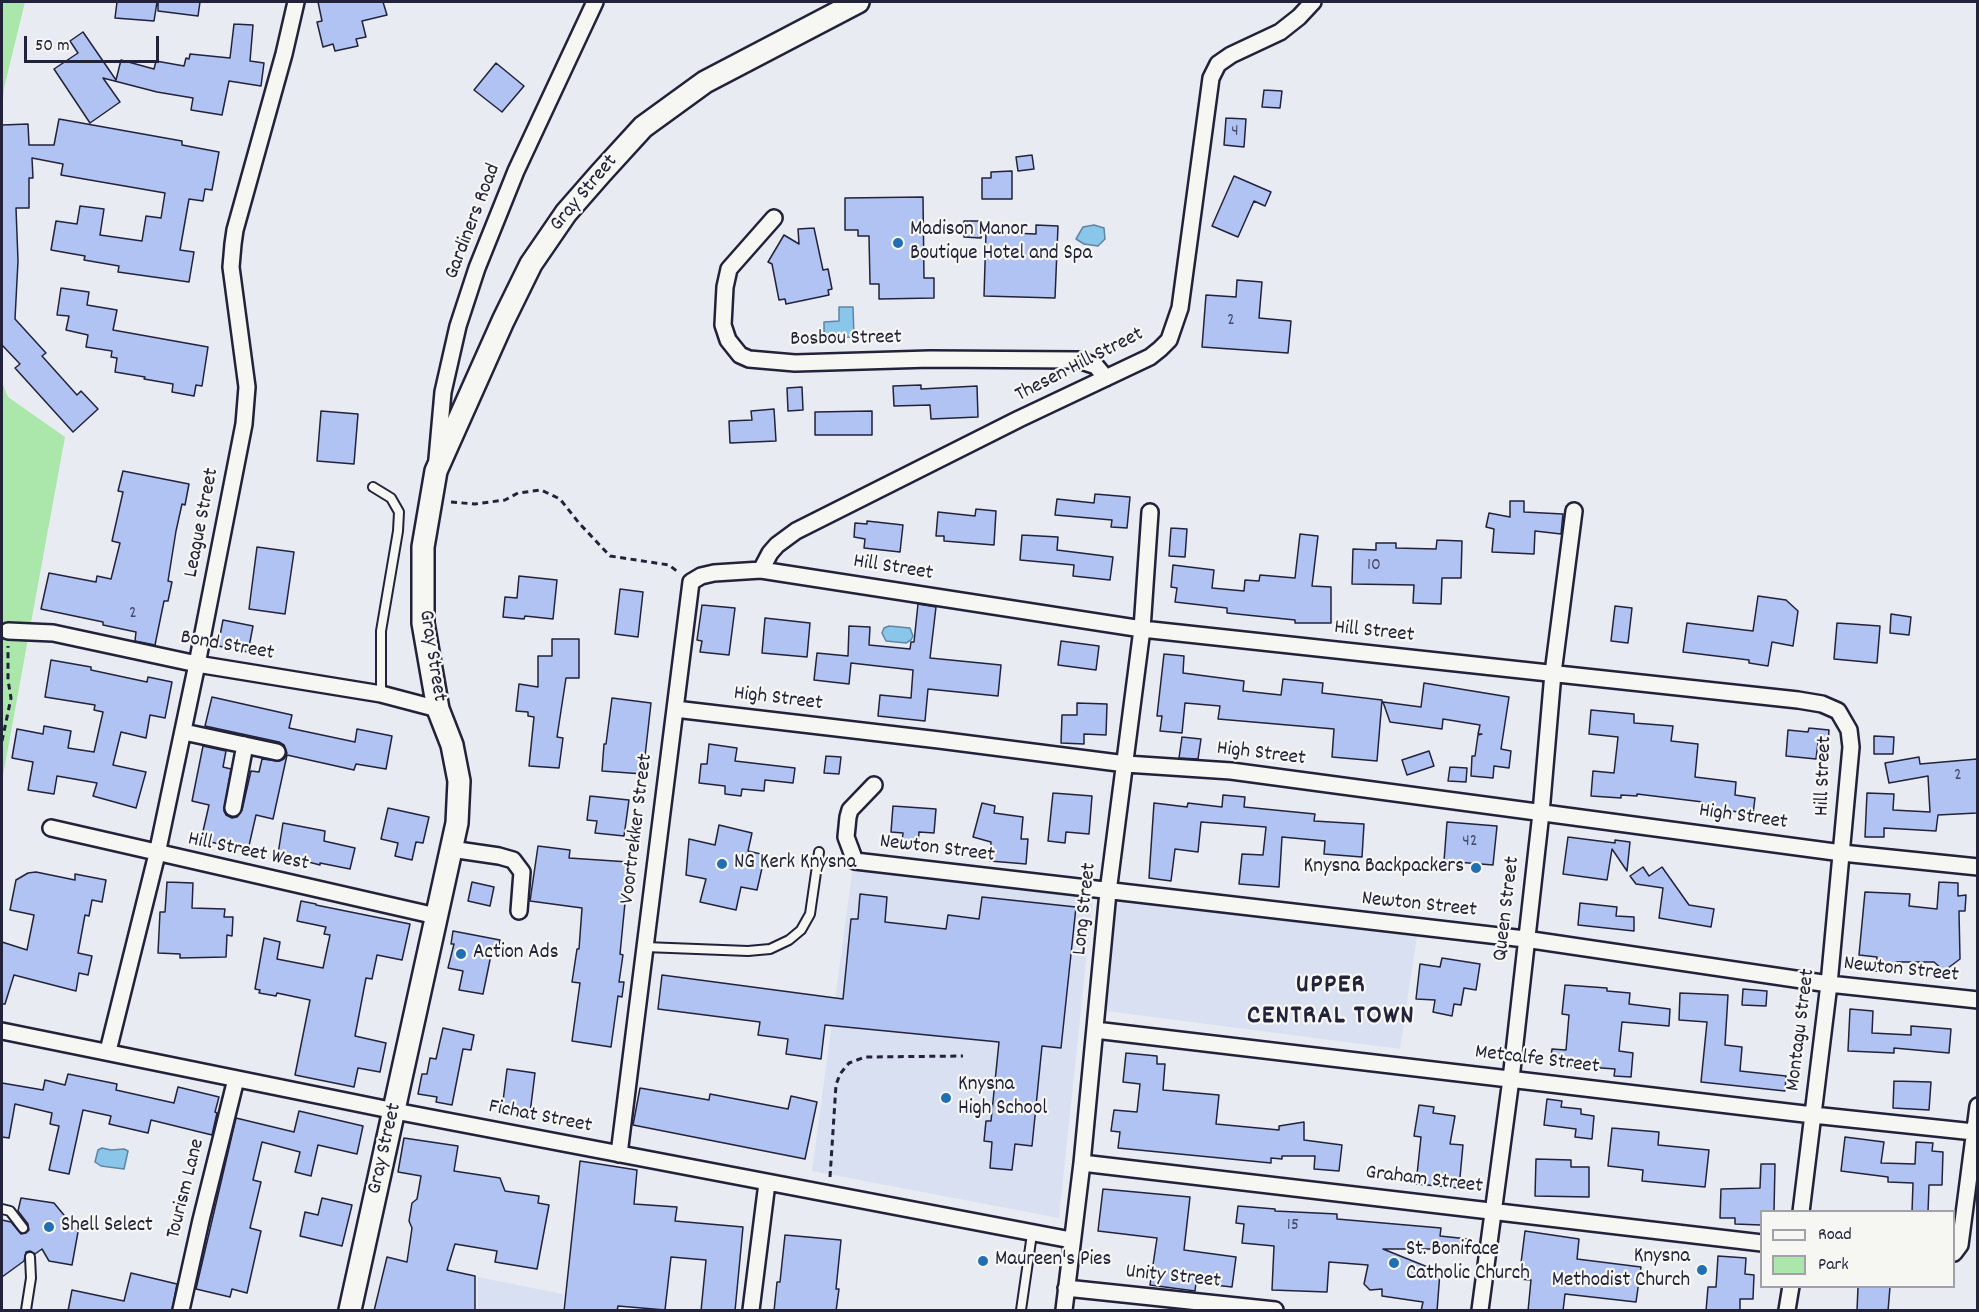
<!DOCTYPE html>
<html>
<head>
<meta charset="utf-8">
<style>
	body { margin:0 }
	#map { position:relative; width:1979px; height:1312px; overflow:hidden; background:#e8ecf2; font-family:Dekko,sans-serif }
	canvas { display:block }
	.frame { position:absolute; inset:0; border:3px solid #22223b; pointer-events:none }
	.legend { position:absolute; left:1760px; top:1210px; width:195px; height:78px; box-sizing:border-box; background:#f6f6f2; border:2px solid #a1a1a9; margin:0; padding:8px 10px; list-style:none; font-size:18px; color:#22223b }
	.legend li { display:flex; align-items:center; gap:12px; height:30px }
	.legend b { width:30px; border:2px solid #a1a1a9 }
	.scale { position:absolute; left:24px; top:36px; width:135px; height:27px; box-sizing:border-box; border:3px solid #22223b; border-top:0; padding-left:8px; font-size:18px; line-height:21px; white-space:nowrap; color:#22223b; -webkit-text-stroke:4px #f6f6f2; paint-order:stroke }
</style>
</head>
<body>
<div id="map">
<canvas width="1979" height="1312"></canvas>
<div class="frame"></div>
<ul class="legend">
<li><b style="height:8px;background:#f6f6f2"></b>Road</li>
<li><b style="height:16px;background:#abe6ab"></b>Park</li>
</ul>
<div class="scale">50 m</div>
</div>
<script>
const context = document.querySelector('canvas').getContext('2d');
context.lineJoin = 'round';
function fill(path, color) { context.fillStyle = color; context.fill(path, 'evenodd'); }
const poly = rows => new Path2D(rows.map(r => 'M' + r).join(''));
function trace(path, color, width, dash) { context.strokeStyle = color; context.lineWidth = width; context.lineCap = dash ? 'butt' : 'round'; context.setLineDash(dash || []); context.stroke(path); }
function drawText(font, color, halo, rows, align = 'center') {
  context.font = font + ' Dekko,sans-serif'; context.lineWidth = 4.5; context.setLineDash([]); context.textBaseline = 'middle'; context.strokeStyle = halo; context.fillStyle = color; for (const [text, x, y, turn = 0] of rows) {
    context.save(); context.translate(x, y); context.rotate((+turn || 0) * Math.PI / 180); context.textAlign = isNaN(turn) ? turn : align; if (halo) context.strokeText(text, 0, 0); context.fillText(text, 0, 0); context.restore();
  }
}
const built = poly([
	[853,866,1093,896,1059,1218,812,1171],
	[1117,900,1417,936,1400,1049,1106,1011],
	[478,1277,563,1294,562,1310,478,1310]
]);
const green = poly([
	[2,2,25,2,4,88,2,110],
	[2,382,8,397,65,437,2,781]
]);
const water = poly([
	[1094,225,1104,228,1105,239,1098,246,1084,244,1076,239,1083,227,1094,225],
	[839,307,853,307,854,337,824,338,824,322,839,321,839,307],
	[889,626,910,628,913,636,911,640,906,643,886,641,882,633,884,628,889,626],
	[102,1148,111,1150,124,1149,128,1151,124,1169,101,1166,95,1162,98,1150,102,1148]
]);
const building = poly([
	[117,2,157,2,154,21,115,18,117,2],
	[158,2,200,2,198,16,158,11,158,2],
	[318,2,383,2,387,15,362,21,366,37,356,39,358,46,335,51,333,44,323,47,317,22,322,21,318,2],
	[234,24,253,25,250,61,264,63,261,86,229,81,222,115,191,110,193,98,157,92,103,78,120,102,90,123,54,69,78,53,70,41,83,32,116,80,121,60,154,69,156,61,184,66,186,58,189,59,190,54,230,58,234,24],
	[496,63,524,86,502,112,474,90,496,63],
	[1264,90,1282,91,1280,108,1262,107,1264,90],
	[1226,118,1246,119,1244,147,1224,145,1226,118],
	[59,119,182,141,182,145,219,152,212,190,205,189,203,201,189,199,180,250,194,252,189,282,118,272,119,266,84,260,85,256,51,250,56,221,77,224,80,206,104,209,100,235,142,241,146,216,161,218,165,193,61,175,63,164,32,158,33,178,29,178,29,208,16,208,18,261,15,319,46,353,42,356,77,395,81,391,98,409,73,432,15,368,20,364,2,345,2,125,28,124,29,145,54,145,59,119],
	[1032,155,1034,169,1018,171,1016,157,1032,155],
	[1012,171,1012,199,982,199,982,178,991,178,991,172,1012,171],
	[1234,176,1271,192,1265,206,1254,201,1238,237,1212,226,1234,176],
	[923,197,924,278,934,278,934,298,879,299,879,284,870,284,869,236,858,236,858,230,845,230,845,198,923,197],
	[964,221,982,221,981,238,964,237,964,221],
	[1036,225,1058,226,1055,298,984,296,986,232,1036,234,1036,225],
	[814,228,823,270,828,269,832,289,828,290,829,295,786,304,785,299,779,300,772,264,768,262,784,235,799,244,798,229,814,228],
	[1237,280,1262,282,1259,318,1291,321,1288,353,1202,347,1206,295,1236,297,1237,280],
	[61,288,89,292,87,305,117,310,113,330,208,347,202,386,196,385,194,396,172,392,173,384,144,379,145,377,115,372,117,358,111,357,112,351,86,347,88,335,66,330,69,316,57,315,61,288],
	[921,385,921,389,977,386,978,417,931,419,930,405,894,406,893,386,921,385],
	[802,387,803,410,788,411,787,388,802,387],
	[774,409,776,441,730,443,729,421,752,420,751,411,774,409],
	[321,411,358,414,354,464,317,461,321,411],
	[872,411,872,435,815,435,815,412,872,411],
	[123,471,189,484,185,505,182,504,176,531,168,581,172,582,168,601,164,601,155,645,135,641,136,632,103,625,103,622,41,609,49,573,96,582,97,576,111,579,120,543,112,541,123,492,118,491,123,471],
	[1095,494,1130,497,1127,528,1111,527,1112,520,1055,515,1057,499,1094,503,1095,494],
	[1510,501,1524,501,1524,512,1563,514,1561,534,1535,531,1534,554,1492,552,1494,529,1486,527,1489,513,1510,517,1510,501],
	[976,509,996,511,994,545,944,541,944,536,936,536,938,512,975,516,976,509],
	[867,521,903,525,900,552,864,548,865,539,854,537,855,523,867,524,867,521],
	[1171,528,1187,529,1185,557,1169,556,1171,528],
	[1300,534,1318,536,1312,586,1331,587,1331,623,1295,623,1295,620,1227,613,1227,608,1175,602,1177,588,1171,587,1173,565,1214,570,1212,588,1244,591,1245,580,1259,581,1260,575,1295,578,1300,534],
	[1022,535,1058,537,1057,550,1113,557,1110,580,1073,576,1074,565,1020,560,1022,535],
	[1437,540,1462,541,1461,578,1442,578,1441,604,1413,603,1414,585,1352,584,1353,549,1376,550,1376,543,1396,543,1396,548,1436,549,1437,540],
	[257,547,294,552,285,614,249,609,257,547],
	[519,576,557,580,553,619,525,616,524,619,503,617,505,597,517,598,519,576],
	[620,589,643,592,638,637,615,634,620,589],
	[1758,596,1786,600,1798,611,1793,646,1772,642,1768,666,1749,663,1749,660,1683,652,1687,623,1753,631,1758,596],
	[918,604,936,607,930,658,1001,665,998,696,928,689,925,721,878,716,880,695,911,698,913,670,851,663,849,684,814,680,817,653,848,656,849,626,870,627,869,645,910,649,911,642,914,642,918,604],
	[702,605,735,608,729,655,700,652,702,641,697,640,702,605],
	[1615,606,1632,608,1628,643,1611,641,1615,606],
	[1891,614,1911,617,1909,635,1890,633,1891,614],
	[765,618,810,623,807,657,762,653,765,618],
	[223,620,253,626,248,652,218,646,223,620],
	[1837,623,1880,626,1877,663,1834,659,1837,623],
	[552,639,579,639,579,678,566,678,557,737,563,738,559,768,529,766,534,717,528,716,528,712,516,711,519,684,538,687,538,656,552,656,552,639],
	[1061,641,1099,646,1096,670,1058,665,1061,641],
	[1164,654,1184,656,1183,673,1244,681,1243,691,1281,695,1283,679,1323,683,1322,693,1382,700,1377,761,1332,757,1334,729,1218,719,1220,706,1185,703,1182,733,1160,731,1162,716,1157,716,1164,654],
	[51,660,91,667,91,670,147,682,148,677,172,682,165,718,150,715,146,738,121,732,113,765,146,772,136,808,93,796,97,783,57,776,54,794,28,790,33,762,12,758,17,729,43,734,44,726,71,731,68,748,94,752,103,712,94,710,95,705,45,697,51,660],
	[1424,683,1509,697,1501,749,1511,751,1509,768,1494,766,1493,778,1471,776,1472,756,1475,756,1478,735,1482,734,1478,734,1480,725,1443,719,1442,729,1390,722,1383,702,1421,707,1424,683],
	[212,697,292,715,289,728,355,742,357,729,392,736,386,769,356,764,354,770,287,755,273,819,256,815,248,850,201,840,209,805,192,801,203,746,226,751,223,767,231,769,224,811,226,815,232,818,237,817,242,810,251,771,259,772,262,759,279,761,284,759,287,753,284,745,279,742,205,726,212,697],
	[612,698,651,703,643,774,602,771,604,744,606,744,612,698],
	[1077,703,1107,704,1106,735,1084,734,1084,744,1061,743,1062,715,1077,715,1077,703],
	[1591,710,1634,714,1634,723,1673,726,1671,741,1698,744,1695,777,1736,782,1735,795,1755,798,1753,814,1702,807,1703,802,1637,794,1637,796,1621,795,1621,798,1591,796,1593,771,1614,773,1618,737,1589,734,1591,710],
	[1809,728,1829,730,1828,743,1818,742,1816,759,1786,756,1788,730,1808,732,1809,728],
	[1874,736,1894,737,1893,754,1874,754,1874,736],
	[1182,737,1201,739,1198,759,1179,758,1182,737],
	[709,744,737,748,735,761,795,768,793,783,765,780,764,791,742,789,741,796,725,794,725,786,699,783,701,764,707,764,709,744],
	[1429,751,1434,766,1407,775,1402,760,1429,751],
	[826,756,841,757,839,774,824,773,826,756],
	[1919,757,1920,764,1977,759,1977,813,1938,815,1936,831,1884,828,1884,837,1865,837,1867,793,1894,794,1893,810,1930,812,1928,776,1889,783,1885,763,1919,757],
	[1450,767,1467,768,1466,782,1448,781,1450,767],
	[1053,793,1092,796,1089,834,1066,832,1065,843,1048,841,1053,793],
	[1223,795,1245,797,1244,807,1315,814,1314,821,1364,824,1362,857,1324,854,1325,841,1282,837,1279,887,1239,884,1242,854,1263,855,1266,827,1201,822,1198,852,1175,849,1171,881,1149,878,1154,803,1187,807,1188,803,1222,807,1223,795],
	[590,796,629,800,624,836,595,833,597,821,587,820,590,796],
	[982,803,995,806,994,813,1023,817,1021,839,1028,839,1026,864,990,861,991,842,973,837,982,803],
	[893,806,936,809,934,833,919,832,918,844,902,842,903,833,891,832,893,806],
	[388,808,429,817,423,843,416,842,412,860,395,856,398,843,381,839,388,808],
	[1447,822,1497,826,1493,865,1444,861,1447,822],
	[283,823,325,831,324,841,355,848,350,869,320,863,320,865,278,854,283,823],
	[719,825,752,833,748,851,765,855,757,890,741,887,736,910,700,902,706,879,686,875,689,839,715,845,719,825],
	[1568,837,1615,843,1615,840,1630,842,1627,871,1612,849,1607,880,1563,874,1568,837],
	[538,846,570,850,569,858,629,862,620,954,623,955,619,982,624,982,622,997,618,996,611,1047,572,1041,580,983,572,982,577,949,579,949,582,908,530,901,538,846],
	[1643,867,1649,876,1662,867,1689,905,1714,909,1711,927,1659,918,1663,888,1636,884,1630,876,1643,867],
	[36,872,75,880,75,874,106,880,102,902,92,900,89,916,85,915,78,953,92,956,88,975,79,973,76,991,14,975,5,1004,2,1004,2,942,27,950,34,915,10,910,16,880,28,873,36,872],
	[167,882,193,883,192,908,225,909,224,917,233,917,232,936,227,935,226,957,180,958,180,954,158,953,160,912,165,912,167,882],
	[472,882,494,887,490,906,468,901,472,882],
	[1939,882,1958,883,1958,896,1966,895,1965,911,1959,911,1960,959,1944,971,1934,962,1896,962,1895,973,1875,971,1877,957,1859,955,1865,892,1910,894,1909,906,1937,909,1939,882],
	[860,894,887,897,885,922,946,929,948,915,979,919,982,897,1076,907,1061,1048,1042,1046,1032,1146,1015,1144,1012,1170,990,1168,992,1142,984,1141,986,1121,991,1121,999,1042,825,1025,821,1059,786,1054,788,1039,758,1035,760,1022,658,1009,662,975,843,999,851,919,858,919,860,894],
	[301,901,316,904,316,905,410,924,402,960,377,955,372,979,366,978,355,1036,386,1043,380,1072,358,1068,354,1087,295,1075,310,1000,277,993,276,996,259,993,260,990,255,989,264,938,280,942,277,959,323,968,330,935,324,934,326,927,297,921,301,901],
	[1580,903,1617,907,1616,916,1634,917,1634,931,1578,925,1580,903],
	[453,931,500,940,497,957,491,955,483,994,459,990,463,971,448,968,454,944,451,944,453,931],
	[1442,958,1480,964,1476,990,1464,988,1461,1005,1454,1004,1452,1016,1433,1012,1435,1000,1416,999,1420,964,1440,967,1442,958],
	[1565,985,1607,988,1607,991,1630,993,1629,1004,1670,1009,1669,1026,1622,1022,1619,1051,1633,1053,1631,1077,1614,1076,1615,1069,1550,1064,1552,1049,1566,1050,1569,1015,1562,1014,1565,985],
	[1743,989,1767,991,1766,1006,1742,1005,1743,989],
	[1680,993,1728,995,1725,1045,1742,1047,1740,1071,1786,1076,1785,1091,1701,1082,1707,1022,1679,1020,1680,993],
	[1850,1009,1873,1011,1872,1033,1911,1035,1911,1026,1951,1029,1949,1053,1894,1048,1894,1053,1848,1051,1850,1009],
	[443,1028,474,1035,471,1050,463,1049,452,1105,436,1102,437,1097,418,1094,422,1074,427,1074,430,1058,436,1059,443,1028],
	[1126,1053,1157,1056,1157,1064,1165,1064,1163,1090,1219,1095,1216,1124,1279,1130,1279,1126,1304,1122,1304,1140,1342,1145,1339,1171,1314,1169,1315,1156,1282,1156,1282,1159,1271,1158,1271,1163,1118,1148,1120,1132,1111,1131,1114,1110,1137,1112,1140,1084,1123,1082,1126,1053],
	[507,1069,535,1073,530,1113,502,1109,507,1069],
	[68,1074,117,1084,116,1090,174,1103,178,1087,219,1097,215,1112,217,1113,212,1135,151,1120,148,1133,109,1124,111,1116,83,1110,69,1174,49,1170,59,1126,50,1124,52,1113,15,1104,9,1138,2,1137,2,1083,43,1090,45,1080,65,1085,68,1074],
	[1894,1081,1931,1082,1929,1110,1893,1108,1894,1081],
	[640,1088,709,1100,710,1094,788,1109,791,1096,817,1102,805,1159,633,1125,640,1088],
	[1547,1099,1562,1101,1561,1107,1581,1109,1581,1114,1594,1116,1592,1139,1575,1137,1576,1129,1544,1125,1547,1099],
	[1419,1105,1434,1107,1433,1113,1455,1116,1450,1144,1463,1145,1459,1188,1416,1184,1421,1137,1414,1136,1419,1105],
	[299,1111,363,1126,357,1154,318,1145,311,1176,295,1172,300,1152,262,1142,253,1180,261,1182,250,1228,261,1231,247,1293,232,1289,230,1297,196,1289,236,1118,294,1132,299,1111],
	[1612,1128,1659,1132,1658,1145,1709,1150,1705,1187,1642,1181,1643,1170,1608,1166,1612,1128],
	[1845,1137,1884,1142,1881,1163,1915,1164,1916,1142,1933,1143,1932,1151,1943,1152,1942,1185,1929,1185,1928,1212,1912,1212,1913,1183,1888,1182,1888,1177,1841,1171,1845,1137],
	[404,1138,458,1146,454,1171,500,1178,505,1191,539,1196,538,1203,549,1205,537,1269,495,1262,497,1251,455,1244,447,1270,475,1276,475,1311,374,1311,387,1257,407,1262,412,1228,409,1221,412,1203,417,1199,421,1176,398,1172,404,1138],
	[1536,1159,1571,1160,1571,1167,1589,1167,1589,1197,1535,1196,1536,1159],
	[580,1161,637,1170,634,1204,677,1207,675,1221,743,1227,735,1311,701,1311,706,1260,671,1257,665,1310,618,1306,617,1311,564,1311,580,1161],
	[1761,1164,1775,1164,1774,1212,1761,1212,1761,1225,1735,1224,1735,1218,1720,1218,1721,1189,1760,1188,1761,1164],
	[1103,1189,1190,1197,1184,1250,1236,1257,1232,1287,1196,1283,1195,1291,1150,1285,1157,1238,1098,1231,1103,1189],
	[21,1198,54,1203,78,1232,72,1265,49,1261,42,1249,35,1254,30,1251,26,1252,24,1261,2,1277,2,1220,11,1222,21,1234,26,1233,29,1230,28,1224,18,1211,21,1198],
	[322,1198,352,1205,342,1246,300,1236,305,1212,318,1215,322,1198],
	[1238,1206,1275,1209,1275,1211,1337,1214,1337,1219,1441,1228,1440,1236,1468,1239,1467,1249,1383,1249,1440,1272,1437,1311,1421,1311,1423,1302,1382,1296,1382,1289,1370,1290,1364,1284,1368,1265,1329,1262,1327,1292,1272,1290,1274,1246,1242,1243,1244,1224,1236,1223,1238,1206],
	[1525,1231,1579,1239,1577,1259,1641,1267,1636,1302,1565,1294,1563,1311,1528,1311,1531,1280,1519,1279,1525,1231],
	[785,1235,841,1240,836,1289,839,1289,836,1311,774,1311,777,1282,780,1282,785,1235],
	[1718,1256,1746,1258,1745,1274,1754,1275,1753,1299,1740,1299,1740,1311,1706,1311,1708,1287,1716,1287,1718,1256],
	[131,1273,177,1284,172,1311,68,1311,72,1290,124,1301,131,1273],
	[1858,1287,1890,1287,1888,1311,1857,1311,1858,1287]
]);
const path = poly([
	[451,502,475,504,505,500,518,493,541,490,560,499,579,523,610,556,669,565,678,572],
	[2,741,11,698,8,680,8,646],
	[830,1177,836,1085,840,1074,849,1063,865,1057,963,1056]
]);
const lane = poly([
	[373,487,391,498,399,512,398,531,381,631,381,694],
	[645,947,748,951,770,949,789,940,801,930,810,914,819,852],
	[2,1209,10,1211,23,1228],
	[26,1310,31,1278,30,1257],
	[1021,1310,1032,1234]
]);
const street = poly([
	[774,218,729,269,725,287,723,325,728,340,740,355,749,359,795,363,930,359,1078,360,1096,366,1106,378],
	[437,459,443,392,458,326,477,268,516,171,595,2],
	[761,570,770,553,777,545,796,531,1019,419,1150,357,1160,349,1169,340,1180,308,1211,78,1218,64,1231,55,1280,32,1299,17,1313,2],
	[8,631,53,633,197,664,381,694,438,709],
	[675,709,939,740,1126,764,1231,771,1842,853,1978,867],
	[184,732,277,752],
	[874,785,850,810,848,817,846,837,855,861,1525,939,1829,984,1978,1000],
	[233,808,245,745],
	[51,828,436,916],
	[451,849,499,856,513,860,522,872,519,911],
	[1095,1030,1813,1115,1974,1132],
	[2,1031,395,1111,1071,1240],
	[108,1051,157,854,197,664,244,424,247,387,231,267,233,244,235,230,284,54,296,2],
	[619,1154,691,582,701,576,714,573,761,570,1142,629,1798,700,1822,704,1838,711,1849,730,1851,747,1829,984,1801,1212],
	[1082,1163,1762,1243],
	[1954,1253,1960,1245,1978,1106],
	[1066,1288,1275,1310],
	[181,1310,201,1220,236,1079],
	[751,1310,767,1183],
	[1064,1310,1082,1163,1108,892,1142,629,1150,512],
	[1480,1310,1511,1079,1541,813,1553,673,1574,511],
	[1787,1310,1791,1286]
]);
const secondary = poly([
	[350,1310,457,823,459,781,452,745,438,709,423,623,423,547,436,471,503,321,531,264,566,213,601,173,643,127,705,82,858,2]
]);
const markers = [
	[898,243,6,"#1f6fb2"],
	[722,864,6,"#1f6fb2"],
	[1476,868,6,"#1f6fb2"],
	[461,954,6,"#1f6fb2"],
	[946,1098,6,"#1f6fb2"],
	[49,1227,6,"#1f6fb2"],
	[983,1261,6,"#1f6fb2"],
	[1394,1263,6,"#1f6fb2"],
	[1702,1270,6,"#1f6fb2"]
];
const numberNames = [
	["4",1235,133],
	["2",1231,322],
	["10",1374,567],
	["2",133,615],
	["2",1958,777],
	["42",1470,843],
	["15",1293,1227]
];
const streetNames = [
	["Gray Street",585,194,-50],
	["Gardiners Road",474,222,-69],
	["Bosbou Street",846,340,-1],
	["Thesen Hill Street",1080,366,-27],
	["League Street",203,523,-79],
	["Hill Street",893,569,9],
	["Hill Street",1374,633,6],
	["Bond Street",227,647,10],
	["Gray Street",431,656,81],
	["High Street",778,700,7],
	["High Street",1261,755,7],
	["Hill Street",1825,776,-88],
	["High Street",1743,818,8],
	["Voortrekker Street",638,829,-83],
	["Newton Street",937,850,7],
	["Hill Street West",248,853,12],
	["Newton Street",1419,906,6],
	["Long Street",1086,909,-84],
	["Queen Street",1508,909,-83],
	["Newton Street",1901,971,6],
	["Montagu Street",1802,1030,-83],
	["Metcalfe Street",1537,1061,7],
	["Fichat Street",540,1118,11],
	["Gray Street",386,1149,-77],
	["Graham Street",1424,1181,7],
	["Tourism Lane",187,1189,-76],
	["Unity Street",1173,1278,6]
];
const poiNames = [
	["Madison Manor",910,231],
	["Boutique Hotel and Spa",910,255],
	["NG Kerk Knysna",734,864],
	["Knysna Backpackers",1464,868,"right"],
	["Action Ads",473,954],
	["Knysna",958,1086],
	["High School",958,1110],
	["Shell Select",61,1227],
	["St. Boniface",1406,1251],
	["Catholic Church",1406,1275],
	["Knysna",1690,1258,"right"],
	["Methodist Church",1690,1282,"right"],
	["Maureen's Pies",995,1261]
];
const districtNames = [
	["UPPER",1331,987],
	["CENTRAL TOWN",1331,1018]
];
fill(built, '#d8e0f2');
fill(green, '#abe6ab');
fill(water, '#8ac5ea');
trace(water, '#6084a4', 1.5);
fill(building, '#b1c3f3');
trace(building, '#22223b', 1.5);
trace(lane, '#22223b', 12);
trace(street, '#22223b', 20);
trace(secondary, '#22223b', 26);
trace(path, '#22223b', 3, [6, 4.5]);
trace(lane, '#f6f6f2', 8);
trace(street, '#f6f6f2', 15);
trace(secondary, '#f6f6f2', 21);
for (const [x, y, r, color] of markers) { const dot = new Path2D(); dot.arc(x, y, r, 0, 2 * Math.PI); context.fillStyle = color; context.fill(dot); trace(dot, '#f6f6f2', 2); }
drawText('18px', '#464a69', null, numberNames);
drawText('21px', '#22223b', '#f6f6f2', streetNames);
drawText('21px', '#22223b', '#f6f6f2', poiNames, 'left');
context.letterSpacing = '1.5px';
drawText('bold 27px', '#22223b', '#f6f6f2', districtNames);
context.letterSpacing = '0px';
</script>
</body>
</html>
